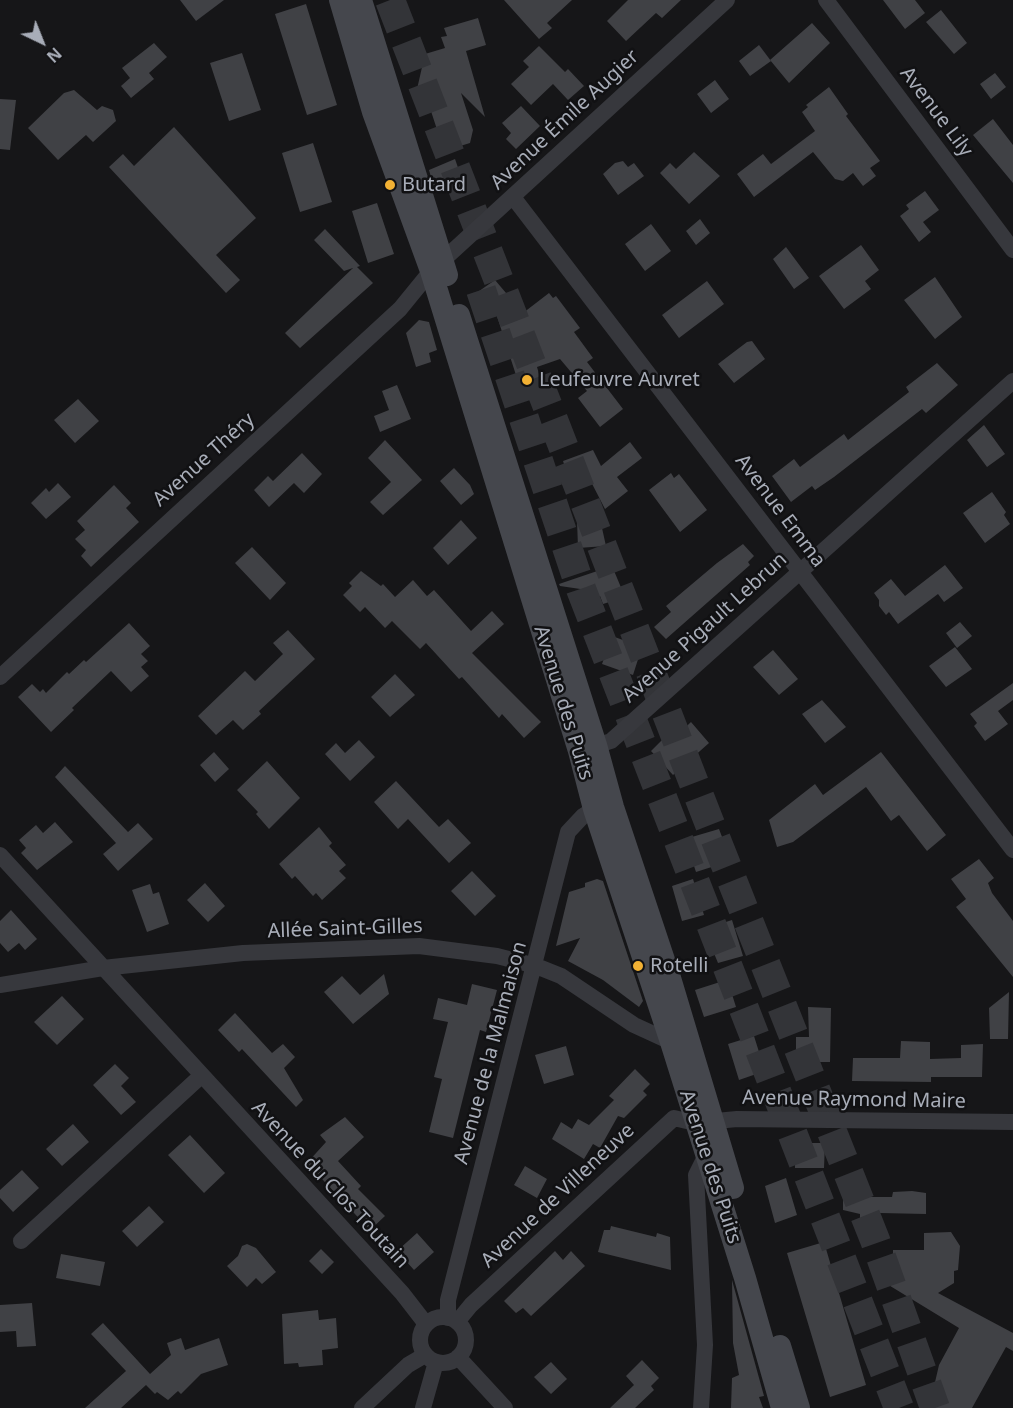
<!DOCTYPE html>
<html>
<head>
<meta charset="utf-8">
<style>
	body { margin:0 }
	#map { position:relative; width:1013px; height:1408px; overflow:hidden; background:#161618; font-family:"Noto Sans",sans-serif }
	canvas { display:block }
	.north { position:absolute; left:12px; top:12px; width:60px; height:60px; -webkit-text-stroke:4px #111113; paint-order:stroke; rotate:137deg; font-size:16px; font-weight:700; line-height:24px; text-align:center; color:#a8adb8 }
	.north::after { content:''; display:block; margin:auto; width:21px; height:27px; background:#a8adb8; clip-path:polygon(50% 0,100% 100%,50% 72%,0 100%) }
</style>
</head>
<body>
<div id="map">
<canvas width="1013" height="1408"></canvas>
<div class="north">N</div>
</div>
<script>
const context = document.querySelector('canvas').getContext('2d');
context.lineJoin = 'round';
function fill(path, color) { context.fillStyle = color; context.fill(path, 'evenodd'); }
const poly = rows => new Path2D(rows.map(r => 'M' + r).join(''));
function trace(path, color, width, dash) { context.strokeStyle = color; context.lineWidth = width; context.lineCap = dash ? 'butt' : 'round'; context.setLineDash(dash || []); context.stroke(path); }
function drawText(font, color, halo, rows, align = 'center') {
  context.font = font + ' "Noto Sans",sans-serif'; context.lineWidth = 5; context.setLineDash([]); context.textBaseline = 'middle'; context.strokeStyle = halo; context.fillStyle = color; for (const [text, x, y, turn = 0] of rows) {
    context.save(); context.translate(x, y); context.rotate((+turn || 0) * Math.PI / 180); context.textAlign = isNaN(turn) ? turn : align; if (halo) context.strokeText(text, 0, 0); context.fillText(text, 0, 0); context.restore();
  }
}
const building = poly([
	[180,0,224,0,196,21],
	[504,0,572,0,547,23,552,28,539,39],
	[628,0,681,0,662,18,656,13,626,41,607,21],
	[883,0,915,0,925,13,905,29],
	[306,4,337,105,307,115,275,14],
	[941,10,967,43,954,54,926,22],
	[478,18,486,45,466,51,485,117,461,93,473,130,470,143,444,151,429,105,426,106,421,96,415,98,425,54,445,48,441,37,447,36,444,28],
	[812,23,830,43,789,83,770,60],
	[154,43,167,57,149,73,154,79,131,98,121,86,130,78,122,68],
	[759,45,771,61,750,76,739,61],
	[539,46,565,72,568,69,584,86,568,100,553,84,531,105,511,84,529,67,523,61],
	[242,53,261,110,229,121,210,63],
	[995,73,1006,87,991,99,980,84],
	[715,80,729,99,711,113,697,94],
	[829,87,848,114,846,116,880,161,870,168,876,176,863,186,853,173,843,181,835,179,813,152,754,197,737,174,763,154,771,164,815,131,802,112,808,107,806,105],
	[74,90,97,110,102,106,113,110,116,121,93,142,86,135,58,160,28,128,64,93],
	[0,99,16,100,10,150,0,149],
	[521,106,540,126,516,149,506,139,511,133,502,123],
	[993,119,1013,145,1013,183,973,135],
	[174,127,256,218,216,255,240,280,226,293,109,167,123,154,134,166],
	[313,143,332,202,300,212,282,153],
	[694,152,720,176,689,204,660,173,670,163,676,169],
	[455,159,463,182,435,191,429,170],
	[623,161,628,167,634,163,644,176,618,195,603,174,615,163],
	[925,191,939,210,923,222,931,232,919,242,900,216,909,209,906,205],
	[377,203,394,254,368,263,352,211],
	[700,219,710,233,696,245,686,231],
	[651,224,671,251,645,271,625,244],
	[325,229,360,266,357,267,373,283,300,348,285,333,353,268,344,271,314,240],
	[861,245,879,270,865,281,871,289,844,309,819,276],
	[786,247,809,278,794,289,773,259],
	[935,277,962,317,935,339,904,300],
	[495,280,523,313,549,293,553,298,556,296,580,328,574,332,593,358,587,362,623,409,600,427,578,398,587,391,560,359,537,367,545,394,524,400,495,310,478,316,472,296],
	[707,281,724,304,679,338,662,315],
	[419,320,429,322,437,350,429,353,431,362,416,367,406,333],
	[752,341,765,359,734,383,718,364,747,342],
	[937,363,958,385,926,413,922,409,834,477,815,490,812,486,791,502,772,476,794,459,800,467,844,434,848,440,909,392,906,387],
	[397,385,411,419,380,432,374,416,389,410,382,391],
	[78,399,99,421,75,443,54,420],
	[984,425,1005,454,987,467,967,440],
	[385,440,422,480,383,515,370,502,391,482,368,458],
	[630,442,642,458,617,477,628,491,605,509,587,474,569,479,563,461,593,450,601,466],
	[302,453,322,474,304,493,294,483,269,507,254,490,268,476,273,481],
	[454,468,470,485,474,494,461,505,440,481],
	[671,473,674,478,679,474,707,510,680,532,649,490],
	[58,483,71,497,46,519,31,503,46,488,49,492],
	[114,485,131,503,126,508,139,522,91,567,81,556,86,550,75,539,85,530,77,521],
	[992,492,1006,512,1004,515,1010,524,985,543,963,513],
	[600,519,606,546,578,548,577,520],
	[461,520,477,538,448,565,433,548],
	[743,544,754,556,748,562,750,565,666,639,654,627,671,612,666,606,717,563],
	[252,547,286,583,270,600,235,563],
	[945,565,963,588,944,602,938,594,898,624,889,612,886,615,879,606,879,600,874,593,891,579,905,596],
	[612,566,625,597,603,604,600,596,590,599,587,590,560,586,559,584],
	[361,571,381,586,383,584,395,597,413,580,427,596,434,590,471,631,492,611,504,624,472,653,541,722,524,738,502,714,499,718,462,677,459,679,426,643,420,649,392,621,385,628,365,607,360,612,343,595,352,586,349,583],
	[960,622,972,636,957,648,946,633],
	[129,623,150,646,141,654,148,661,141,667,149,676,131,692,111,671,72,708,74,710,51,732,18,697,32,684,40,692,43,689,46,693,67,672,69,674,84,660,86,662],
	[288,630,315,659,259,711,261,714,243,730,233,720,216,735,198,716,245,671,255,681,283,654,273,643],
	[612,636,642,647,633,675,602,664],
	[955,647,972,669,946,687,929,666],
	[773,650,798,679,779,695,753,667],
	[395,674,415,695,390,717,371,697],
	[1013,683,1013,700,998,711,1008,724,985,741,974,726,977,723,970,714],
	[822,700,846,727,825,743,802,714],
	[691,722,709,743,673,775,651,751,663,739,668,744],
	[359,740,375,757,350,781,325,754,336,743,345,753],
	[214,752,229,769,215,782,200,765],
	[881,752,946,835,927,851,899,815,891,821,866,787,793,842,777,847,769,820,815,784,823,795],
	[267,761,300,798,269,829,256,814,258,812,237,790],
	[65,766,128,832,138,823,153,839,118,871,103,854,116,843,55,777],
	[396,781,439,827,448,819,471,843,449,863,408,819,398,829,374,802],
	[55,822,73,842,37,870,21,853,26,848,19,840,36,825,43,833],
	[319,827,332,843,329,846,346,865,339,871,346,878,322,900,316,893,313,896,295,876,292,879,279,864],
	[719,829,724,842,734,848,719,857,721,864,696,872,685,839],
	[979,859,994,878,988,883,992,893,1013,921,1013,977,956,907,966,899,951,879],
	[472,871,496,896,475,916,451,891],
	[597,879,603,881,643,1001,639,1007,603,980,568,961,580,938,556,946,569,892,585,887,585,883],
	[693,879,704,915,682,921,672,886],
	[205,883,225,906,208,922,187,900],
	[150,884,153,894,159,892,169,924,147,932,132,890],
	[11,910,37,939,25,950,19,943,8,952,0,943,0,921],
	[732,920,743,956,718,963,704,929],
	[384,974,389,994,353,1024,324,992,342,976,360,995],
	[720,982,723,994,731,991,736,1007,704,1017,695,990],
	[472,984,497,990,486,1032,480,1030,453,1138,429,1132,442,1079,434,1077,448,1022,433,1019,438,998,467,1005],
	[1009,992,1008,1039,990,1039,989,1008],
	[62,996,84,1019,57,1045,34,1022],
	[808,1007,831,1008,830,1062,796,1062,796,1037,809,1037],
	[235,1013,272,1053,283,1044,295,1057,284,1068,303,1100,296,1107,242,1049,239,1052,218,1030],
	[754,1036,765,1071,739,1080,728,1044],
	[901,1041,930,1042,930,1059,961,1058,961,1045,983,1044,982,1077,931,1077,931,1082,852,1081,853,1058,900,1058],
	[566,1046,574,1075,544,1084,535,1055],
	[115,1064,129,1078,121,1086,136,1102,121,1115,93,1085],
	[635,1069,650,1084,643,1091,647,1095,624,1118,618,1116,600,1148,593,1144,584,1159,552,1139,561,1122,572,1129,578,1119,589,1125,614,1100,609,1096],
	[345,1117,364,1137,338,1161,361,1186,358,1189,385,1216,370,1230,307,1163,326,1142,320,1135],
	[73,1124,89,1142,62,1166,46,1149],
	[190,1135,225,1173,204,1193,168,1155],
	[795,1143,825,1143,824,1168,795,1168],
	[525,1166,547,1179,537,1198,514,1185],
	[22,1170,39,1188,13,1212,0,1198,0,1190],
	[786,1178,797,1215,775,1223,765,1186],
	[912,1191,926,1193,926,1214,880,1213,880,1225,860,1224,860,1214,843,1210,843,1197,892,1197,893,1192],
	[149,1206,164,1222,137,1247,122,1231],
	[611,1226,656,1237,657,1233,670,1237,671,1270,598,1252,604,1230,610,1230],
	[951,1232,960,1246,958,1270,954,1271,954,1283,938,1293,1013,1333,1013,1351,1006,1347,972,1408,929,1408,939,1365,959,1328,882,1281,893,1259,893,1250,924,1250,924,1233],
	[417,1233,434,1252,414,1270,397,1251],
	[824,1242,866,1385,830,1397,787,1253],
	[247,1244,256,1248,276,1272,262,1284,256,1278,247,1287,227,1266,238,1256,242,1246],
	[321,1249,334,1262,322,1274,309,1261],
	[555,1251,563,1260,571,1251,585,1266,531,1316,523,1308,516,1313,504,1301],
	[61,1254,105,1262,100,1286,56,1278],
	[732,1280,764,1396,759,1397,763,1408,731,1408,732,1378,739,1375,733,1343],
	[32,1303,36,1346,17,1347,16,1331,0,1332,0,1305],
	[318,1310,319,1320,336,1318,338,1348,322,1350,323,1365,299,1367,298,1363,284,1364,282,1314],
	[103,1323,150,1374,171,1355,167,1343,181,1338,185,1350,219,1338,228,1365,201,1374,181,1394,178,1391,168,1400,157,1392,155,1394,146,1385,121,1408,85,1408,126,1371,91,1334],
	[642,1360,659,1378,651,1386,654,1390,635,1408,610,1408,634,1385,626,1376],
	[551,1362,567,1379,551,1394,534,1377]
]);
const highwayTunnel = poly([
	[390,0,718,845,875,1240,935,1408],
	[481,290,581,589,899,1408]
]);
const street = poly([
	[826,0,1013,250],
	[513,197,1013,850],
	[0,677,400,309,431,271,727,0],
	[586,749,611,741,1013,381],
	[0,855,402,1293,426,1324],
	[0,985,103,968,243,953,419,946,497,956,536,966,561,976,634,1025,671,1042],
	[21,1241,201,1076],
	'420 1340a23 23 0 1 1 46 0a23 23 0 1 1-46 0Z',
	[448,1318,448,1300,568,832,583,816,594,809],
	[457,1322,471,1305,674,1118,695,1123,737,1119,1013,1122],
	[458,1357,505,1408],
	[362,1408,408,1365,425,1355],
	[423,1408,436,1362],
	[701,1408,705,1345,696,1175,706,1155]
]);
const secondary = poly([
	[340,0,373,112,431,271,579,751,594,809,671,1042,745,1278,782,1408],
	[361,0,447,275],
	[459,315,596,745,613,807,670,978,733,1188],
	[780,1346,799,1408]
]);
const markers = [
	[390,185,6,"#f2b134"],
	[527,380,6,"#f2b134"],
	[638,966,6,"#f2b134"]
];
const streetNames = [
	["Avenue Lily",936,112,53],
	["Avenue Émile Augier",565,120,-43],
	["Avenue Théry",204,460,-42],
	["Avenue Emma",780,511,53],
	["Avenue Pigault Lebrun",705,628,-42],
	["Avenue des Puits",563,703,73],
	["Allée Saint-Gilles",345,929,-2],
	["Avenue de la Malmaison",491,1053,-75],
	["Avenue Raymond Maire",854,1100,1],
	["Avenue des Puits",710,1167,72],
	["Avenue du Clos Toutain",330,1185,47],
	["Avenue de Villeneuve",558,1196,-43]
];
const poiNames = [
	["Butard",402,185],
	["Leufeuvre Auvret",539,380],
	["Rotelli",650,966]
];
fill(building, '#404145');
trace(highwayTunnel, '#333438', 30, [30, 15]);
trace(street, '#37383d', 16);
trace(secondary, '#45474d', 22);
for (const [x, y, r, color] of markers) { const dot = new Path2D(); dot.arc(x, y, r, 0, 2 * Math.PI); context.fillStyle = color; context.fill(dot); trace(dot, '#111113', 2); }
drawText('20px', '#a8adb8', '#111113', streetNames);
drawText('20px', '#a8adb8', '#111113', poiNames, 'left');
</script>
</body>
</html>
